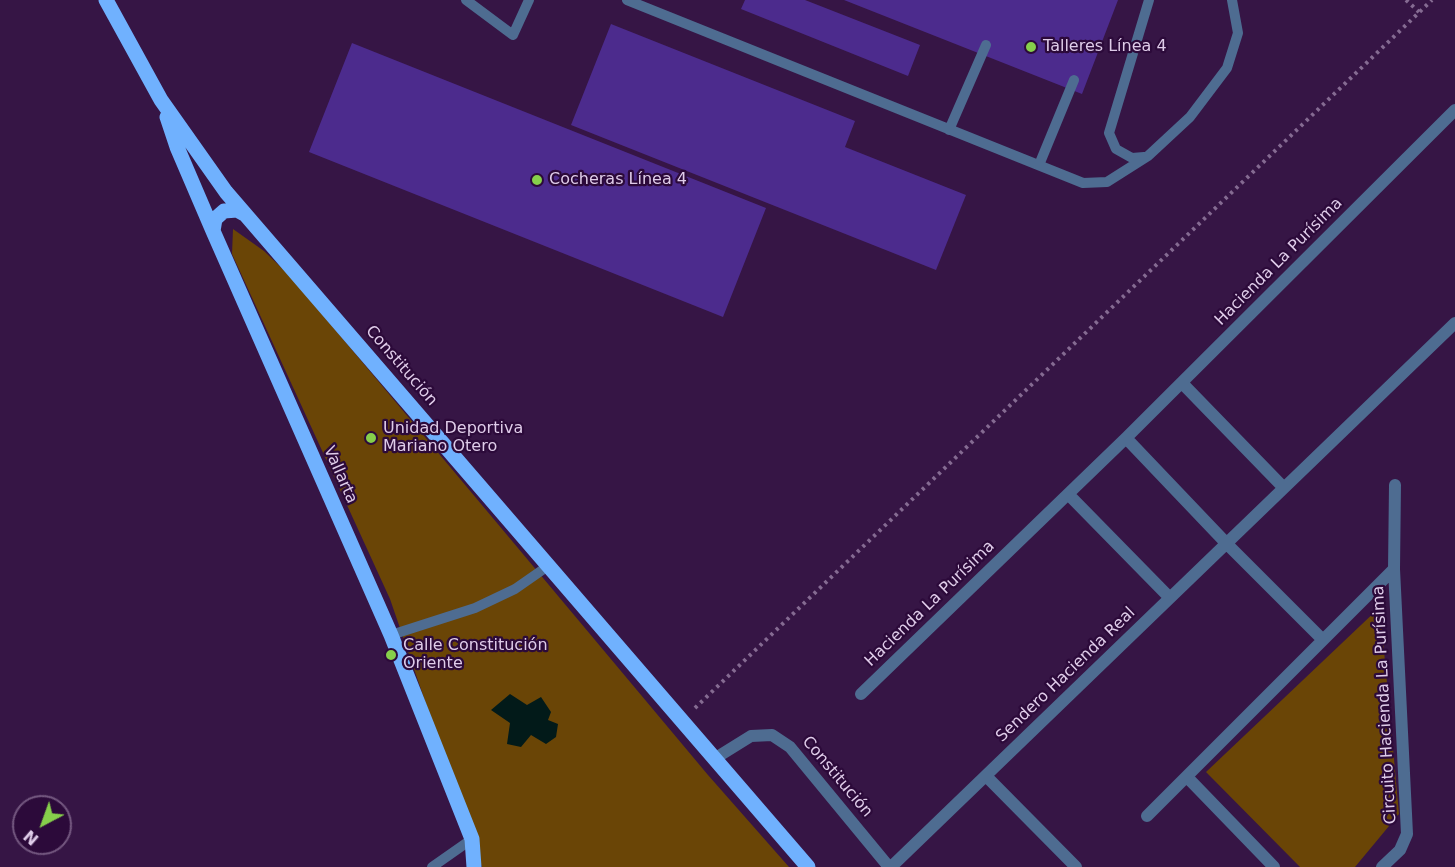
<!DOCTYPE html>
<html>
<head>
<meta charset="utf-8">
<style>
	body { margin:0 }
	#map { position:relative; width:1455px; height:867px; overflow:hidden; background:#361545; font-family:"DejaVu Sans",sans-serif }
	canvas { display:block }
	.north { position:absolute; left:12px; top:795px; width:60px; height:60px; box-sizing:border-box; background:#2c0a3a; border:2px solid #745880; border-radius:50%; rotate:221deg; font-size:16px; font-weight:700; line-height:24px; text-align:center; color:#dfcce9 }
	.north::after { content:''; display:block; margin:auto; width:21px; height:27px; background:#86cf4b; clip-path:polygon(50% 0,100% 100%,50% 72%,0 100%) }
</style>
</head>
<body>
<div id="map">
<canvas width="1455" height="867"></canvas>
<div class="north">N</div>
</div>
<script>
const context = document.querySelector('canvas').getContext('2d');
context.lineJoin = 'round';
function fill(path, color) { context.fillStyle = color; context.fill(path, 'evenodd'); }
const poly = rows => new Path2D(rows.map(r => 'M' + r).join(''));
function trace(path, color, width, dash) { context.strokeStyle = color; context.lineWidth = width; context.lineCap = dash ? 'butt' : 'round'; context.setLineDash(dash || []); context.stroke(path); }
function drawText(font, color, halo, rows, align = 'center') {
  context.font = font + ' "DejaVu Sans",sans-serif'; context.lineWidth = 4.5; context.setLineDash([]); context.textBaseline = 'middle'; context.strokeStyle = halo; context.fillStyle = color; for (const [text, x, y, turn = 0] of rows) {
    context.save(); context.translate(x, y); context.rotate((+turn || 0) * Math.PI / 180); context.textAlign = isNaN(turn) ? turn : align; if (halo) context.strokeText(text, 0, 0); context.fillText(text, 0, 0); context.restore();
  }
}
const green = poly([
	[233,229,264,251,291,277,708,775,789,867,482,867,390,599,232,254],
	[1380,607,1399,814,1355,867,1300,867,1206,772]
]);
const water = poly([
	[510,694,527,705,541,697,551,712,548,720,558,724,556,737,546,744,531,735,521,747,507,744,510,723,491,710]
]);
const building = poly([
	[745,0,805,0,920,45,908,76,741,9],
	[844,0,1118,0,1082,94],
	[611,24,855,121,845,147,966,195,936,270,571,125],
	[352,43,766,208,723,317,309,152]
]);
const path = poly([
	[1406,0,1419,12],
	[695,708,1432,0]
]);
const service = poly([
	[466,0,513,35,529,0],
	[627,0,1083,183,1107,182,1148,156,1190,117,1227,68,1238,33,1232,0],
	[949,130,986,45],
	[1144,157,1132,158,1116,149,1109,133,1149,0],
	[1039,165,1074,80],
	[391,635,475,608,515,589,548,566],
	[432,867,472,839]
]);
const minor = poly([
	[1182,383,1284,488],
	[1126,438,1227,544,1323,640],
	[1068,494,1170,598],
	[861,694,1126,438,1455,110],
	[714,759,751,736,772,735,790,747,889,867],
	[986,776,1076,867],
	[1187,777,1274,867],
	[1147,816,1394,569],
	[891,867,1455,323],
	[1382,867,1400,850,1407,834,1394,569,1395,485]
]);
const primary = poly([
	[106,0,161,100,226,192,808,867],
	[167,117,177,147,213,231,391,635,472,839,474,867],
	[213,231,215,219,224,211,237,210,246,215]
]);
const markers = [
	[1031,47,6,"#86cf4b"],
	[537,180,6,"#86cf4b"],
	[371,438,6,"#86cf4b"],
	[391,655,6,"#86cf4b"]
];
const poiNames = [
	["Talleres Línea 4",1043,47],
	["Cocheras Línea 4",549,180],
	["Unidad Deportiva",383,429],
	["Mariano Otero",383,447],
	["Calle Constitución",403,646],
	["Oriente",403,664]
];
const streetNames = [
	["Hacienda La Purísima",1279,262,-45],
	["Constitución",401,366,49],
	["Vallarta",340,475,66],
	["Hacienda La Purísima",930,604,-44],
	["Sendero Hacienda Real",1066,675,-44],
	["Circuito Hacienda La Purísima",1385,705,-93],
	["Constitución",837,777,50]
];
fill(green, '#6a4506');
fill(water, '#021a19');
fill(building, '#4c2b8d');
trace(path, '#856b92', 4, [3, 4.5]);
trace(service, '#4e6c91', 10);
trace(minor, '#4e6c91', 12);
trace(primary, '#70b1fe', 15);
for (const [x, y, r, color] of markers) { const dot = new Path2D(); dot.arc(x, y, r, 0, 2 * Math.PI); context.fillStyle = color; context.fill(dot); trace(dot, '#2c0a3a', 2); }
drawText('16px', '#dfcce9', '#2c0a3a', poiNames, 'left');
drawText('16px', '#dfcce9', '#2c0a3a', streetNames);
</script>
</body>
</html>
